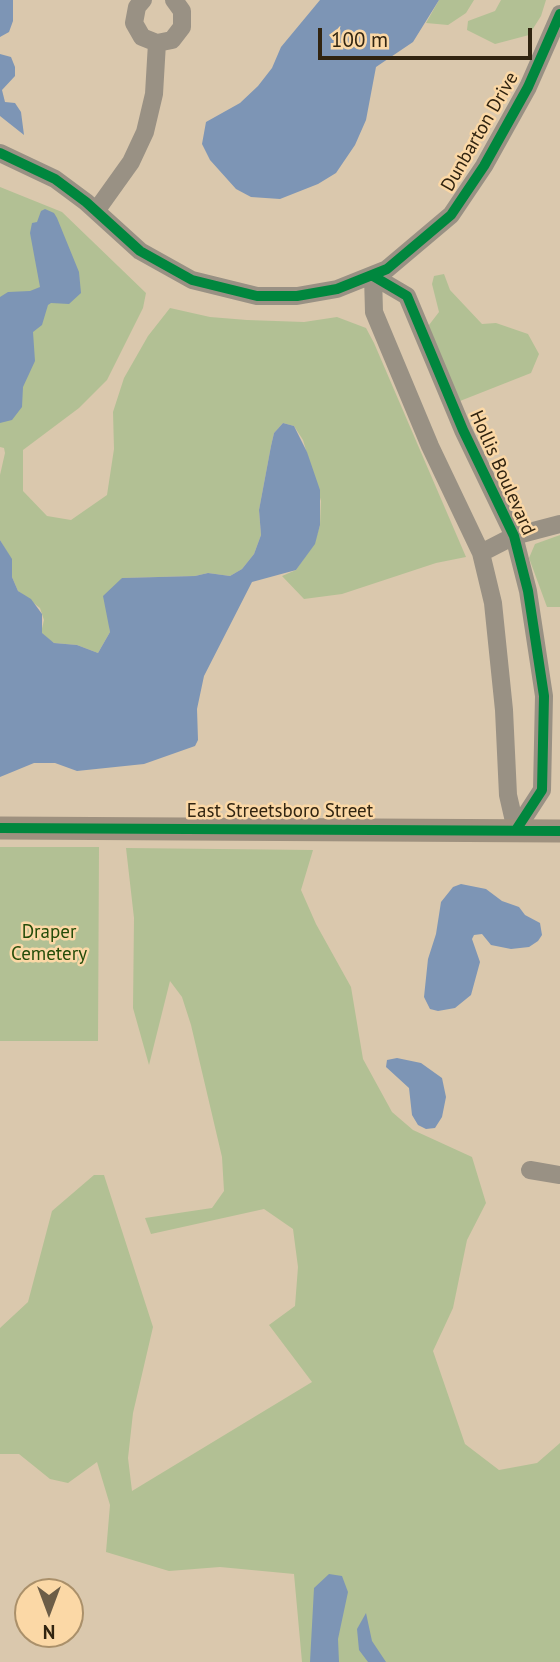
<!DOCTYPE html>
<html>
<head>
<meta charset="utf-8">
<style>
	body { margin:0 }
	#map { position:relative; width:560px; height:1662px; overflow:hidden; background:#dac8ad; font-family:"PT Sans",sans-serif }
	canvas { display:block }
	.north { position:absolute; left:14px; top:1578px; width:70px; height:70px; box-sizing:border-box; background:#fbd8a6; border:2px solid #aa906a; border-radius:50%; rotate:180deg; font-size:19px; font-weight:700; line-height:28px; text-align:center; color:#312410 }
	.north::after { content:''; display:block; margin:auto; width:24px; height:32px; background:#6c5d47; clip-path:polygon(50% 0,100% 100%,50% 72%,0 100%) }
	.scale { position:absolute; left:318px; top:28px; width:214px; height:32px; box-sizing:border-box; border:4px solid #312410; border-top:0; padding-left:9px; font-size:21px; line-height:24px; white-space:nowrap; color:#312410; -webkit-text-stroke:5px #fbd8a6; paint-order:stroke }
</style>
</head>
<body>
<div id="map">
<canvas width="560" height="1662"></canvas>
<div class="north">N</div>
<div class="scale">100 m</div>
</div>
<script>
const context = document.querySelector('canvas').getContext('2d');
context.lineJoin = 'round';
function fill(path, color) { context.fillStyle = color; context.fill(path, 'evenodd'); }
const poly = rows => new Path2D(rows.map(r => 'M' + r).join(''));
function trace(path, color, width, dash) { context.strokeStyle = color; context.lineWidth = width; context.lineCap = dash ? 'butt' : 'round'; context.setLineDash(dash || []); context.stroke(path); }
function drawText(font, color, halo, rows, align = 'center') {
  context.font = font + ' "PT Sans",sans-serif'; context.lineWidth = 5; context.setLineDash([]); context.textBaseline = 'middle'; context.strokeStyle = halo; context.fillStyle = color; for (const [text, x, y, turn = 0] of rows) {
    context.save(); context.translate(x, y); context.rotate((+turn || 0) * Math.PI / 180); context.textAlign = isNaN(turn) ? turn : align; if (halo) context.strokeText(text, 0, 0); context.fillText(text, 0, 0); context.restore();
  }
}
const green = poly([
	[439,0,474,0,466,13,448,25,426,23],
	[501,0,546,0,541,16,529,35,495,44,467,30,468,21,495,11],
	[0,187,62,212,146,293,143,308,107,380,79,408,23,450,23,491,47,516,71,520,107,495,114,449,113,412,124,378,148,336,170,308,210,317,247,320,304,322,337,317,366,328,374,343,466,557,436,563,342,594,304,599,282,576,296,570,314,544,320,525,321,501,303,440,294,426,283,423,274,433,271,446,259,510,261,535,254,554,242,569,230,576,208,573,195,576,122,578,109,624,110,632,98,653,77,645,54,643,47,638,41,633,44,620,40,608,18,591,12,577,11,559,0,540,0,475,5,453,4,448,0,447],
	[444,274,450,290,482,324,496,323,528,334,539,354,531,373,460,401,431,342,429,325,439,312,432,284,434,276],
	[560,535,560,607,547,607,529,558,535,544],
	[0,847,99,847,98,1041,0,1041],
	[126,848,313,850,301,890,316,924,351,987,363,1059,392,1112,413,1130,472,1157,486,1203,467,1240,453,1308,433,1351,465,1444,499,1470,537,1463,560,1443,560,1662,302,1662,294,1574,220,1567,169,1571,106,1552,110,1505,97,1462,68,1483,50,1479,19,1454,0,1454,0,1328,28,1302,52,1211,94,1175,104,1175,153,1327,133,1413,128,1458,132,1491,312,1382,269,1325,295,1306,298,1267,293,1229,264,1209,151,1234,145,1218,212,1208,224,1191,222,1157,191,1025,182,997,170,981,149,1065,133,1008,134,918]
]);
const water = poly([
	[0,0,13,0,13,21,9,32,0,37],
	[320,0,439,0,413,42,376,67,366,120,355,145,336,173,318,184,280,199,251,197,236,189,210,160,202,144,206,122,240,103,258,86,272,68,281,47],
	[0,54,11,57,15,67,15,76,2,90,5,102,15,103,21,112,24,135,0,116],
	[45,209,54,213,57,218,79,272,81,293,69,304,51,303,48,305,42,325,33,332,35,361,23,387,22,407,12,420,0,423,0,297,8,292,30,291,40,287,30,233,32,223,37,222,41,211],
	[283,423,294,426,307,452,320,490,320,525,315,544,296,570,252,582,204,676,197,709,198,740,195,746,144,764,77,771,55,763,34,763,0,777,0,540,12,559,12,577,18,591,31,599,42,614,42,633,54,643,77,645,98,653,110,632,103,596,122,578,195,576,208,573,230,576,242,569,254,554,261,535,259,510,271,446,274,433],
	[461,884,486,889,502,901,519,907,525,915,540,923,542,935,538,941,529,947,511,949,491,945,482,934,474,935,472,939,480,962,471,995,455,1008,438,1011,430,1009,424,997,428,959,436,934,441,902,453,887],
	[397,1058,421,1063,442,1078,446,1097,442,1117,435,1128,426,1129,418,1125,412,1115,409,1088,386,1067,387,1060],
	[329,1574,342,1576,348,1592,338,1639,339,1662,310,1662,314,1588],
	[366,1613,372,1641,386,1662,368,1662,359,1650,357,1629]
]);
const minor = poly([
	[143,0,137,7,134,23,142,37,157,43,172,40,182,27,182,11,174,0],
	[0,153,55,179,86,202,140,251,192,280,257,296,297,296,337,289,387,269,451,215,484,166,528,87,560,14],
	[96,211,131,162,145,132,154,94,157,43],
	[373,276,407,296,463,430,514,536,528,591,544,696,542,790,516,830],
	[373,276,374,312,430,446,481,553,493,603,504,710,508,795,516,830],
	[481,553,514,536,560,524],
	[530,1170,560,1175]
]);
const major = poly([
	[0,828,560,831]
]);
const cycleway = poly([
	[0,153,55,179,86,202,140,251,192,280,257,296,297,296,337,289,387,269,451,215,484,166,528,87,560,14],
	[373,276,407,296,463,430,514,536,528,591,544,696,542,790,516,830],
	[0,828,560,831]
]);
const streetNames = [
	["Dunbarton Drive",480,132,-60],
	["Hollis Boulevard",502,473,66],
	["East Streetsboro Street",280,812]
];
const parkNames = [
	["Draper",49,933],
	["Cemetery",49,955]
];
fill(green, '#b2c094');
fill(water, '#7d95b5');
trace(minor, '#999184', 18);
trace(major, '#9e917f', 23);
trace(cycleway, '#00873e', 10);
drawText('19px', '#312410', '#fbd8a6', streetNames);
drawText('19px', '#244c09', '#fbd8a6', parkNames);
</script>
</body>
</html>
